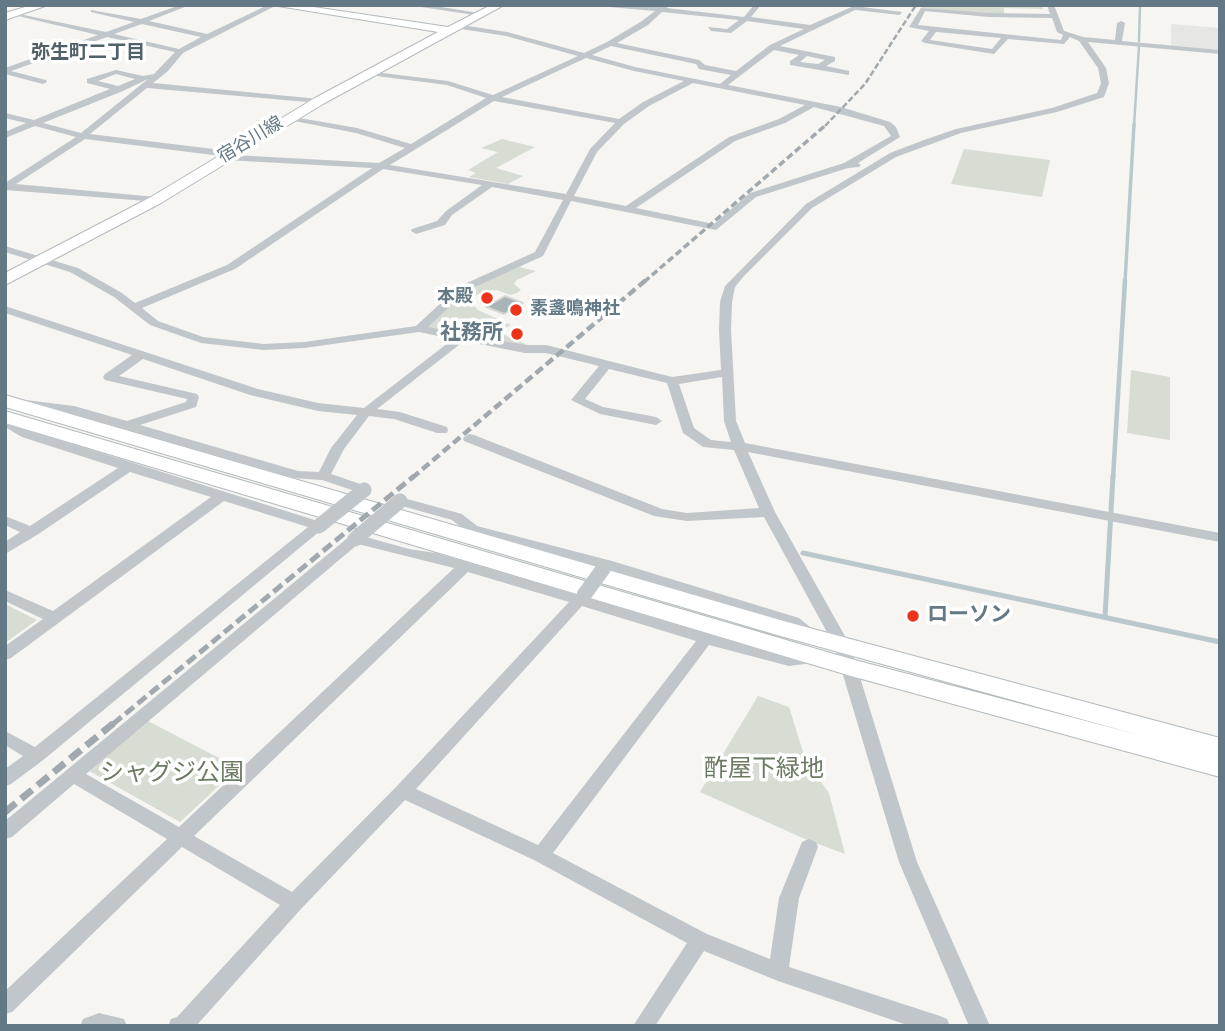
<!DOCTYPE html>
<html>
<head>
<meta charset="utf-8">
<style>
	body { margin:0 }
	#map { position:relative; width:1225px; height:1031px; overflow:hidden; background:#f6f5f2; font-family:"Source Sans 3",sans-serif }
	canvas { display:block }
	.frame { position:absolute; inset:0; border:7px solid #637985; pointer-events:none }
</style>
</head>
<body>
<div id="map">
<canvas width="1225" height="1031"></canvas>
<div class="frame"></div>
</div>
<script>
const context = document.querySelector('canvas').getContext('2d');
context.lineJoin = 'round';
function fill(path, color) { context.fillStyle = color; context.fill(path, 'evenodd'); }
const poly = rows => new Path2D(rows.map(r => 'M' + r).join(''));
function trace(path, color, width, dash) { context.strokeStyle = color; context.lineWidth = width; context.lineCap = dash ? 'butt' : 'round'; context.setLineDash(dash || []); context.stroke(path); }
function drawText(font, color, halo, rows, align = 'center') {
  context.font = font + ' "Source Sans 3","Noto Sans JP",sans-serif'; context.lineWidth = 7; context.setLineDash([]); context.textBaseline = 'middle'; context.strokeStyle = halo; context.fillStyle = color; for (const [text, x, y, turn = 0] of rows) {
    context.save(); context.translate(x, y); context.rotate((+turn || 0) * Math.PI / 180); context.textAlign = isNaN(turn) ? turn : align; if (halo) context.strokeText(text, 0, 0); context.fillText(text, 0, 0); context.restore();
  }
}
const built = poly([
	[1171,24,1220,28,1220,50,1171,46]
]);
const green = poly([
	[923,5,1042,5,1043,9,1004,8,1004,15,988,14,921,8],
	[502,139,535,147,496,168,523,176,508,184,469,177,476,173,468,170,498,152,481,148],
	[964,149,1050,160,1042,197,951,184],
	[519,267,536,271,517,280,514,284,521,290,517,293,510,295,497,290,484,291,471,298,470,302,478,310,511,325,498,332,537,349,427,327,467,289],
	[1131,370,1170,377,1170,440,1127,433],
	[5,604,37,620,5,643],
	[758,696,789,707,804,755,814,764,818,778,829,793,845,854,805,839,700,792],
	[148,721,238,768,180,822,89,771]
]);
const streamFar3 = poly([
	[1139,41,1140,5],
	[1134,126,1139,46]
]);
const streamFar2 = poly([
	[1125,282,1134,124]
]);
const streamFar1 = poly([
	[1113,478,1125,280]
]);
const stream = poly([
	[803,553,1220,642],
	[1105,617,1113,476]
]);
const building = poly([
	[505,296,523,303,504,314,486,307,505,296]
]);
const street = poly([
	[180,5,190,5,149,21,207,34,268,5,277,5,183,53,168,71,153,83,319,99,323,101,319,103,147,88,90,134,230,151,234,155,379,163,405,148,356,133,284,119,288,116,357,128,411,144,486,98,447,85,369,75,366,75,366,71,448,81,493,95,578,56,506,36,455,28,455,24,507,32,584,53,607,42,642,21,655,11,586,5,659,7,669,5,667,8,744,17,754,5,761,5,751,17,810,25,854,6,902,12,900,15,855,10,780,46,835,57,835,61,826,66,849,71,849,75,790,65,790,61,799,55,774,50,728,85,841,107,890,122,896,127,900,137,858,163,861,165,859,167,848,168,756,197,716,230,571,201,543,256,466,291,428,327,525,345,546,345,672,377,721,370,719,330,720,302,725,286,806,204,890,153,924,140,956,129,1052,108,1097,93,1101,83,1098,68,1079,41,1070,37,1064,44,1008,39,994,54,925,43,921,41,929,31,909,27,921,8,989,13,1050,14,1047,5,1054,5,1064,31,1083,37,1115,40,1117,23,1121,21,1125,23,1122,41,1220,50,1220,54,1088,42,1106,68,1109,83,1104,97,1057,112,961,133,896,157,812,208,744,276,735,287,732,302,731,330,736,421,745,443,1220,533,1220,542,748,452,775,512,850,645,917,862,990,1026,969,1026,899,862,834,645,764,517,687,521,654,516,464,441,463,438,469,434,474,435,662,509,687,513,759,508,734,450,703,447,683,433,667,383,609,369,585,399,603,407,656,417,662,421,656,425,600,414,571,400,599,366,546,353,525,353,464,341,377,409,400,412,447,427,448,430,447,433,437,433,394,419,369,416,344,449,331,474,369,487,371,490,369,493,364,494,322,480,292,478,73,414,22,407,20,404,26,400,74,406,127,421,186,402,187,399,105,380,103,377,105,374,132,355,5,313,5,306,258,389,318,403,364,408,453,339,419,332,304,348,264,350,201,343,150,325,114,297,70,272,5,252,5,246,78,268,122,293,135,303,227,265,372,168,225,160,222,159,221,156,85,139,16,184,156,197,159,198,159,202,5,190,5,183,76,137,35,126,5,138,5,132,26,123,5,118,5,113,34,120,110,89,87,83,87,79,116,70,143,76,154,74,175,52,107,37,11,71,46,80,47,82,43,84,5,74,5,68,98,35,14,15,14,13,106,32,134,22,91,12,91,10,141,19,180,5],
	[925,11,989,17,1052,18,1057,32,1063,35,1061,40,918,25,925,11],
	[662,12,739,20,727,29,708,27,711,31,731,33,747,21,804,29,770,45,736,71,705,65,699,60,617,43,648,25,662,12],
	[142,24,201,37,179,49,114,34,142,24],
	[936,32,1001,38,992,49,930,40,936,32],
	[611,46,696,64,699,69,731,75,720,84,635,67,592,55,611,46],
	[807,56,825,60,818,64,800,62,807,56],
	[586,58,634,71,684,81,643,102,619,119,502,97,586,58],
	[116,74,135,79,118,86,98,81,116,74],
	[148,79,81,133,43,123,123,91,148,79],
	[693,83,805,105,779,119,729,137,626,206,574,196,597,152,624,124,649,106,693,83],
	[494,101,615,123,590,149,566,194,390,165,494,101],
	[814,107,884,126,891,136,844,163,750,193,714,224,636,208,735,141,785,123,814,107],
	[383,169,482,185,446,211,437,221,412,229,411,231,416,234,445,225,452,215,492,187,563,200,535,252,458,287,416,326,304,342,264,344,203,337,158,321,142,308,235,269,383,169],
	[143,359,250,395,318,411,357,415,331,448,319,472,298,471,140,425,196,407,199,397,197,394,119,376,143,359],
	[722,377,724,421,731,442,711,440,694,428,679,384,722,377],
	[408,5,429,5,485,14,481,16,408,5],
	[5,418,32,431,324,523,326,526,42,761,11,784,5,786,5,769,23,756,5,745,5,731,35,747,308,527,224,501,11,658,5,660,5,646,43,619,5,601,5,590,53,611,211,497,130,472,37,535,5,554,5,542,20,532,5,525,5,516,30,526,118,468,22,437,5,427,5,418],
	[400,497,462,514,477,526,612,561,799,618,820,635,818,639,812,640,806,639,789,626,602,568,467,532,452,520,395,504,393,501,400,497],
	[355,534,409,549,436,553,576,594,584,590,589,591,592,595,590,598,743,644,789,654,820,654,822,658,820,662,789,666,709,645,553,853,707,934,770,959,779,898,802,842,809,839,816,842,818,847,799,898,789,967,940,1016,947,1019,950,1026,910,1026,778,981,704,951,655,1026,633,1026,687,943,534,860,405,800,301,909,196,1026,168,1026,171,1019,177,1017,280,905,182,847,12,1012,5,1014,5,991,167,839,74,784,12,837,5,839,5,821,350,536,355,534],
	[358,544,454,568,179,827,86,774,358,544],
	[468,572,569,602,397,786,292,892,194,836,468,572],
	[582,606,696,641,538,845,416,789,582,606],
	[99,1013,124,1019,127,1026,80,1026,83,1019,99,1013]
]);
const secondary = poly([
	[32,5,48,5,5,20,5,13,32,5],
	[272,5,300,5,448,27,491,5,504,5,323,104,161,203,5,285,5,273,151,197,315,98,438,32,272,5],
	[5,395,787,622,1220,738,1220,777,851,676,5,423,5,411,851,659,1139,735,777,635,5,407,5,395]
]);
const railFar4 = poly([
	[825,126,865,84,916,5]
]);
const railFar3 = poly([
	[644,282,827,124]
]);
const railFar2 = poly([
	[412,478,646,280]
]);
const railFar1 = poly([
	[113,724,414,476]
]);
const rail = poly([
	[5,812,115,722]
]);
const streetBridge = poly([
	[319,526,364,490],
	[355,539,400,501],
	[584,595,603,569]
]);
const markers = [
	[487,298,7,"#ed341a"],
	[516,310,7,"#ed341a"],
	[517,334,7,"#ed341a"],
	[913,616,7,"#ed341a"]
];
const farStreetnames = [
	["宿谷川線",251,141,-31]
];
const farPoinames = [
	["本殿",473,298],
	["素盞鳴神社",530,310,"left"]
];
const farNeighbourhoodnames = [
	["弥生町二丁目",88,54]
];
const poiNames = [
	["社務所",503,334],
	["ローソン",927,616,"left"]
];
const nearParknames = [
	["酢屋下緑地",764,771],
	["シャグジ公園",172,775]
];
fill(built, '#e6e7e5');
fill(green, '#d7ddd2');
trace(streamFar3, '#b9c8cb', 2.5);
trace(streamFar2, '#b9c8cb', 3.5);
trace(streamFar1, '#b9c8cb', 4.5);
trace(stream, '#b9c8cb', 5);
fill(building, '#a9b4b7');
trace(building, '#d7d7d4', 2);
trace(secondary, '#b3babd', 2);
fill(street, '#c0c6c9');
fill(secondary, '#fff');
trace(railFar4, '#a1a9ae', 2.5, [6, 2.5]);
trace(railFar3, '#a1a9ae', 3.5, [7, 3.5]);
trace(railFar2, '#a1a9ae', 4.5, [9, 4.5]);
trace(railFar1, '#a1a9ae', 5, [11, 5]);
trace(rail, '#a1a9ae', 7, [14, 7]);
trace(streetBridge, '#c0c6c9', 15);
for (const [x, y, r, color] of markers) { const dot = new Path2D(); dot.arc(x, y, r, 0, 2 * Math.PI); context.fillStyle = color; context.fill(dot); trace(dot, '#fff', 2.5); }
drawText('18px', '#637985', '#fff', farStreetnames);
drawText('bold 18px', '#637985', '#fff', farPoinames, 'right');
drawText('bold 19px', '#516169', '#fff', farNeighbourhoodnames);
drawText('bold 21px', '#637985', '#fff', poiNames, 'right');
drawText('24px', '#6a7b62', '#fff', nearParknames);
</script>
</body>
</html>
